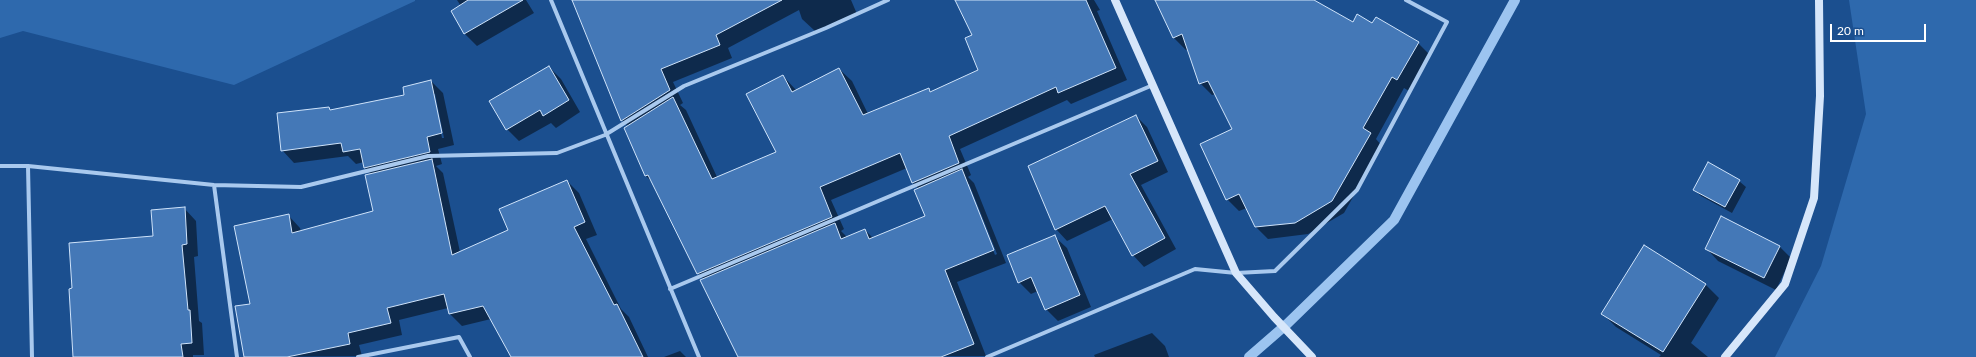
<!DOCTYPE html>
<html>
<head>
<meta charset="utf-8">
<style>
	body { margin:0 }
	#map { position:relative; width:1976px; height:357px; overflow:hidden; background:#1b4f8f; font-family:Lato,sans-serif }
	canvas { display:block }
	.scale { position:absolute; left:1830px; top:24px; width:96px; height:18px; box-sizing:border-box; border:2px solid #fff; border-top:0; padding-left:5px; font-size:12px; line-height:14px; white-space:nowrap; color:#fff; -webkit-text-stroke:3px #1b4f8f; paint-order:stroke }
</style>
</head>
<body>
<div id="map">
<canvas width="1976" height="357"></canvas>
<div class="scale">20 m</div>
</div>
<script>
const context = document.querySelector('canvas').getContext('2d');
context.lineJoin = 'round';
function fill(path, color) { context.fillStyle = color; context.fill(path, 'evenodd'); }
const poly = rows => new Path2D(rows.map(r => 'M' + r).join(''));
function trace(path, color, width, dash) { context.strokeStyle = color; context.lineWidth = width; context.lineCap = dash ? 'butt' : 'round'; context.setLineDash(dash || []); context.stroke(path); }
const green = poly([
	[0,0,415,0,415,1,234,85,23,31,0,38],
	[1849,0,1976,0,1976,357,1775,357,1821,266,1866,114]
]);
const shadow = poly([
	[457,0,526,0,534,13,477,46,465,34,461,6],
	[573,0,851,0,857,14,815,31,802,19,799,10,728,48,732,58,673,82,683,103,680,105,686,110,717,177,777,152,783,76,796,90,839,69,852,81,868,114,928,89,932,92,979,70,974,36,956,0,1094,0,1100,10,1097,11,1127,80,1071,104,1067,100,960,149,971,175,968,177,974,183,1006,263,957,282,986,356,739,357,704,280,698,273,654,184,646,176,628,126,622,120],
	[907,168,913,183,919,189,927,217,873,238,865,230,847,237,841,231,844,229,831,200],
	[967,184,969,184,997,254,995,255],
	[1157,0,1312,0,1354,23,1373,25,1418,43,1430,55,1409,91,1404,88,1376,139,1382,146,1344,213,1308,234,1268,239,1256,227,1247,208,1239,211,1227,199,1233,129,1216,94,1212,95,1200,83,1188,49,1186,50,1174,38],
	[549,67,561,79,580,112,556,128,551,123,519,141,507,129],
	[431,81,443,93,454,145,438,149,442,164,436,166,443,173,460,252,509,230,567,181,579,193,597,235,586,239,621,309,629,317,648,357,512,357,491,319,462,326,450,314,448,308,399,320,402,335,359,345,362,356,245,357,251,305,288,215,300,228,301,232,374,212,371,174,365,168,364,162,356,164,348,156,294,163,282,150,329,108,331,111,406,96],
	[433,94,435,94,444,138,442,138],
	[1136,116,1147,127,1168,172,1141,185,1176,249,1144,267,1133,255,1113,219,1067,241,1056,229],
	[1739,181,1746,187,1732,213,1701,196,1694,189],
	[184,208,196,221,198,256,194,257,199,321,202,323,204,355,193,355,193,357,73,357,70,289,154,237],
	[1054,236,1067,248,1091,307,1058,321,1046,309,1038,291,1031,294,1019,282],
	[1779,246,1791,258,1776,290,1718,261,1706,248],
	[1705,284,1719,298,1691,343,1708,357,1659,357,1661,355,1616,327,1602,313],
	[1152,333,1165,346,1169,357,1095,357,1094,355],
	[680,351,686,357,664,357]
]);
const stream = poly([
	[1249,357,1287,324,1394,220,1515,0]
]);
const building = poly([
	[468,0,523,0,464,34,451,11,468,0],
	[572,0,782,0,716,35,720,45,661,69,670,90,621,121,572,0],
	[955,0,1086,0,1116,68,1058,93,1056,87,949,136,959,163,912,183,900,153,820,187,832,217,697,274,648,175,645,176,624,128,673,97,712,179,776,152,746,94,783,75,792,92,839,68,863,115,929,88,930,92,978,70,965,38,972,35,955,0],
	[1155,0,1314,0,1353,22,1357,14,1372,23,1376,17,1419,42,1397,80,1392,77,1363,128,1371,133,1332,201,1295,223,1255,227,1239,194,1226,200,1200,144,1232,129,1208,81,1199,84,1182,34,1173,38,1155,0],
	[549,66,569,100,543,116,540,110,506,130,489,101,549,66],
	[431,80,442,133,427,137,430,152,364,168,360,149,343,152,341,143,281,151,277,113,329,107,330,110,404,95,403,87,431,80],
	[1136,115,1158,161,1130,174,1165,238,1132,256,1105,206,1055,230,1028,166,1136,115],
	[432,159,452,255,508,230,499,209,567,180,585,222,574,227,614,305,617,304,643,357,511,357,483,306,449,314,444,294,387,308,391,323,348,333,350,344,287,357,244,357,235,306,250,304,234,226,289,214,292,233,373,211,365,175,432,159],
	[1708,162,1740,180,1725,207,1693,190,1708,162],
	[962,169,994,250,945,270,974,344,941,357,738,357,700,280,835,223,841,239,865,229,869,239,925,216,914,190,962,169],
	[185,207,187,244,182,245,188,310,190,310,192,343,181,344,183,357,73,357,69,289,72,288,69,243,153,236,151,210,185,207],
	[1721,216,1780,246,1764,278,1705,249,1721,216],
	[1055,235,1080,295,1045,310,1031,277,1018,283,1007,255,1055,235],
	[1644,245,1706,284,1663,352,1601,314,1644,245]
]);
const street = poly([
	[551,0,699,357],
	[0,166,28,166,214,185,301,187,428,156,557,153,605,135,684,86,826,28,888,0],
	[28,166,32,357],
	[214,185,237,357],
	[670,289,1153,85],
	[358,357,459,337,470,357],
	[987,357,1195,269,1236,273,1275,271,1357,190,1447,22,1406,0]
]);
const secondary = poly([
	[1115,0,1236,273,1274,317,1312,357],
	[1725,357,1785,284,1814,198,1820,96,1819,0]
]);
fill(green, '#2e69ad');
fill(shadow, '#0007');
trace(stream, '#9cc4f0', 10);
fill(building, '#4478b7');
trace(building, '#cfe3fa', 1);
trace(street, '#a9c9ee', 4);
trace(secondary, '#d6e6fa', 8);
</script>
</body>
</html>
